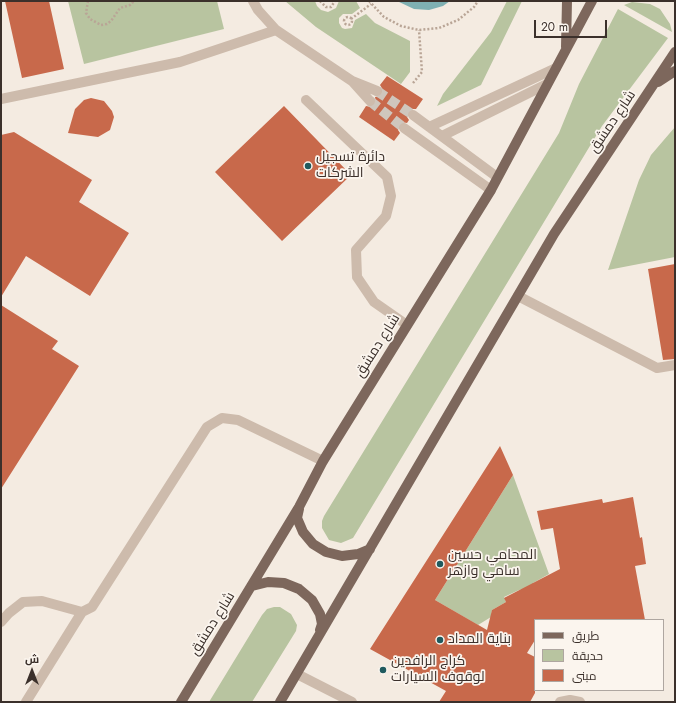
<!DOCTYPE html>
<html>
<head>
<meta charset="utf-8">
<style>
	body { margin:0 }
	#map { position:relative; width:676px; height:703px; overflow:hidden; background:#f4ebe1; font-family:Jost,Cairo,sans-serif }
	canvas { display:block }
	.frame { position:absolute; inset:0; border:2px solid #3b302b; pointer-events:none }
	.legend { position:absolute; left:534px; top:619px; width:130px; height:72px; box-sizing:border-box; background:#fbf5ee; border:1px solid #aea6a0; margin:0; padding:5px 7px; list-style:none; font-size:12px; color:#3b302b }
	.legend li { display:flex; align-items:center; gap:8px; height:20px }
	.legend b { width:20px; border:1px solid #aea6a0 }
	.north { position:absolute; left:12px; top:651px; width:40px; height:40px; -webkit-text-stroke:3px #fbf5ee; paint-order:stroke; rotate:0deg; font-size:11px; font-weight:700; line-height:16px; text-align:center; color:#3b302b }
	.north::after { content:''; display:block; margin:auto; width:14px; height:18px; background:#3b302b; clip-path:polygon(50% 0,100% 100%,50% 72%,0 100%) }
	.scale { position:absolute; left:534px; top:20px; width:73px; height:18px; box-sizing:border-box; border:2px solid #3b302b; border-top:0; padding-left:5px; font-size:12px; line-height:14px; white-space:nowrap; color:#3b302b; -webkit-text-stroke:3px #fbf5ee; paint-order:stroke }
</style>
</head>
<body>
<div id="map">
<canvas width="676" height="703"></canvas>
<div class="frame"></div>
<ul class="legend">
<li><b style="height:5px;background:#7d675c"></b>طريق</li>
<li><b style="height:11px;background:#b8c4a0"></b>حديقة</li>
<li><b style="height:11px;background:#c8694b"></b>مبنى</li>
</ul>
<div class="north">ش</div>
<div class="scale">20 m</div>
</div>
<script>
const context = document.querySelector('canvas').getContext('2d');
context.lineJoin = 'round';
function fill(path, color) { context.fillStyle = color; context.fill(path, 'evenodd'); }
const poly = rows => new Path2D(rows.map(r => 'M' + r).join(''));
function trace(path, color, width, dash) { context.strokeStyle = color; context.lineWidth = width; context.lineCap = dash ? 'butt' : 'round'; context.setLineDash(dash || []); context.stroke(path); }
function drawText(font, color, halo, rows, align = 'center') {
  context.font = font + ' Jost,Cairo,sans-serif'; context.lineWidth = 3.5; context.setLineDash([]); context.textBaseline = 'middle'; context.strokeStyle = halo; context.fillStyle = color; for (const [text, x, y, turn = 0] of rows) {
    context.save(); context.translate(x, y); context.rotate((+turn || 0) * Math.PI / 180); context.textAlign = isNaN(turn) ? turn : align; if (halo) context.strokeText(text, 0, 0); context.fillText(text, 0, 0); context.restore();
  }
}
const green = poly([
	[68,1,217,1,224,29,84,64],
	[285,1,315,1,317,6,321,10,328,12,336,8,339,1,356,1,360,8,352,14,343,14,339,18,339,23,342,28,345,29,352,28,355,20,366,14,375,23,410,41,410,72,401,84,316,27],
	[507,1,522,1,481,85,437,106,443,94,491,32],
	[632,2,650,4,660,9,670,24,672,32,624,5],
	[618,9,668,38,602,126,353,538,341,543,329,540,322,528,322,521,324,516,559,133,579,84],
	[675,127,675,257,608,270,639,180,651,155],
	[513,475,549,574,533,583,534,587,519,590,504,597,506,602,492,610,491,617,478,625,435,600],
	[274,607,280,607,291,614,297,625,296,631,252,702,209,702,262,615,267,609]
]);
const water = poly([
	[397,1,450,1,443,6,429,10,414,9]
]);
const building = poly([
	[5,1,49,1,64,69,22,78],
	[387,76,423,99,416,109,411,109,408,111,407,117,409,120,407,123,402,122,399,125,398,130,400,133,394,141,359,117,366,106,371,107,375,106,376,103,375,97,381,96,383,94,383,90,380,85],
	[91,98,104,101,112,111,114,117,110,130,98,137,68,133,75,109,84,100],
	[284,106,351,175,282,241,215,172],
	[14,132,92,180,79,202,129,233,90,296,26,256,1,297,1,135],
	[675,264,675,359,663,360,648,269],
	[1,305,58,341,52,349,79,366,1,489],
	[500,446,513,475,435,600,487,630,492,610,506,602,504,598,560,569,553,528,541,530,537,511,602,499,603,503,633,497,640,538,642,537,646,564,635,566,645,620,535,620,535,640,527,653,535,657,535,693,530,702,439,702,446,691,370,649]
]);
const minorTunnel = poly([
	[377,91,413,115],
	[370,101,404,128]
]);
const path = poly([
	[88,1,86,13,90,19,101,25,107,24,111,21,120,8,130,5,134,1],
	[320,1,326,7,331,7,335,1],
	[369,1,384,17,401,26,419,30,439,28,458,20,474,7,478,1],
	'344 21a4 4 0 1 1 8 0a4 4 0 1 1-8 0Z',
	[351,19,371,4],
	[413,83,422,72,419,30]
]);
const minor = poly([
	[253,1,258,10,276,30,352,81,377,91],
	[352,81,370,101],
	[1,99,180,62,276,30],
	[306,100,387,177,391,196,386,216,356,250,357,277,374,302,407,325],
	[413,115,497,177],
	[429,127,556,68],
	[404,128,491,190],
	[442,136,547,84],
	[518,296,657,368,675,365],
	[1,622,9,613,23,602,42,601,82,612,92,607,207,427,222,418,238,420,323,461],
	[297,674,352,702],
	[26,702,82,612],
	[560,702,570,700,580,702]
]);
const major = poly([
	[566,47,567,1],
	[658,82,675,71],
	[299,509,297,518,303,532,313,544,326,552,342,556,358,554,370,549],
	[252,586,268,582,284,583,299,589,312,600,320,614,322,624,320,630],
	[181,702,299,507,323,461,491,190,592,1],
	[280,702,554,234,675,52]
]);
const markers = [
	[308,166,4,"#1f5a5e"],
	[440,564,4,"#1f5a5e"],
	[440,640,4,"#1f5a5e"],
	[383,670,4,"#1f5a5e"]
];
const streetNames = [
	["شارع دمشق",613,122,-56],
	["شارع دمشق",378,346,-58],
	["شارع دمشق",213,624,-58]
];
const poiNames = [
	["دائرة تسجيل",316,158],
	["الشركات",316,174],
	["المحامي حسين",448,556],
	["سامي وازهر",448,572],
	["بناية المداد",448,640],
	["كراج الرافدين",391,662],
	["لوقوف السيارات",391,678]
];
fill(green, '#b8c4a0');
fill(water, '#7fb0b2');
fill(building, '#c8694b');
trace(minorTunnel, '#cfc6bd', 10, [10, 5]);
trace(path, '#b9a596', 2.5, [2, 2]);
trace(minor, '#cdbbac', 10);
trace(major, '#7d675c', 10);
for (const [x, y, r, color] of markers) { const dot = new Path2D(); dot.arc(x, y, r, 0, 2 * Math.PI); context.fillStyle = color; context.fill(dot); trace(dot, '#fbf5ee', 1.5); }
drawText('14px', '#3b302b', '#fbf5ee', streetNames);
drawText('14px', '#3b302b', '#fbf5ee', poiNames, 'left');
</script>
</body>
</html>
